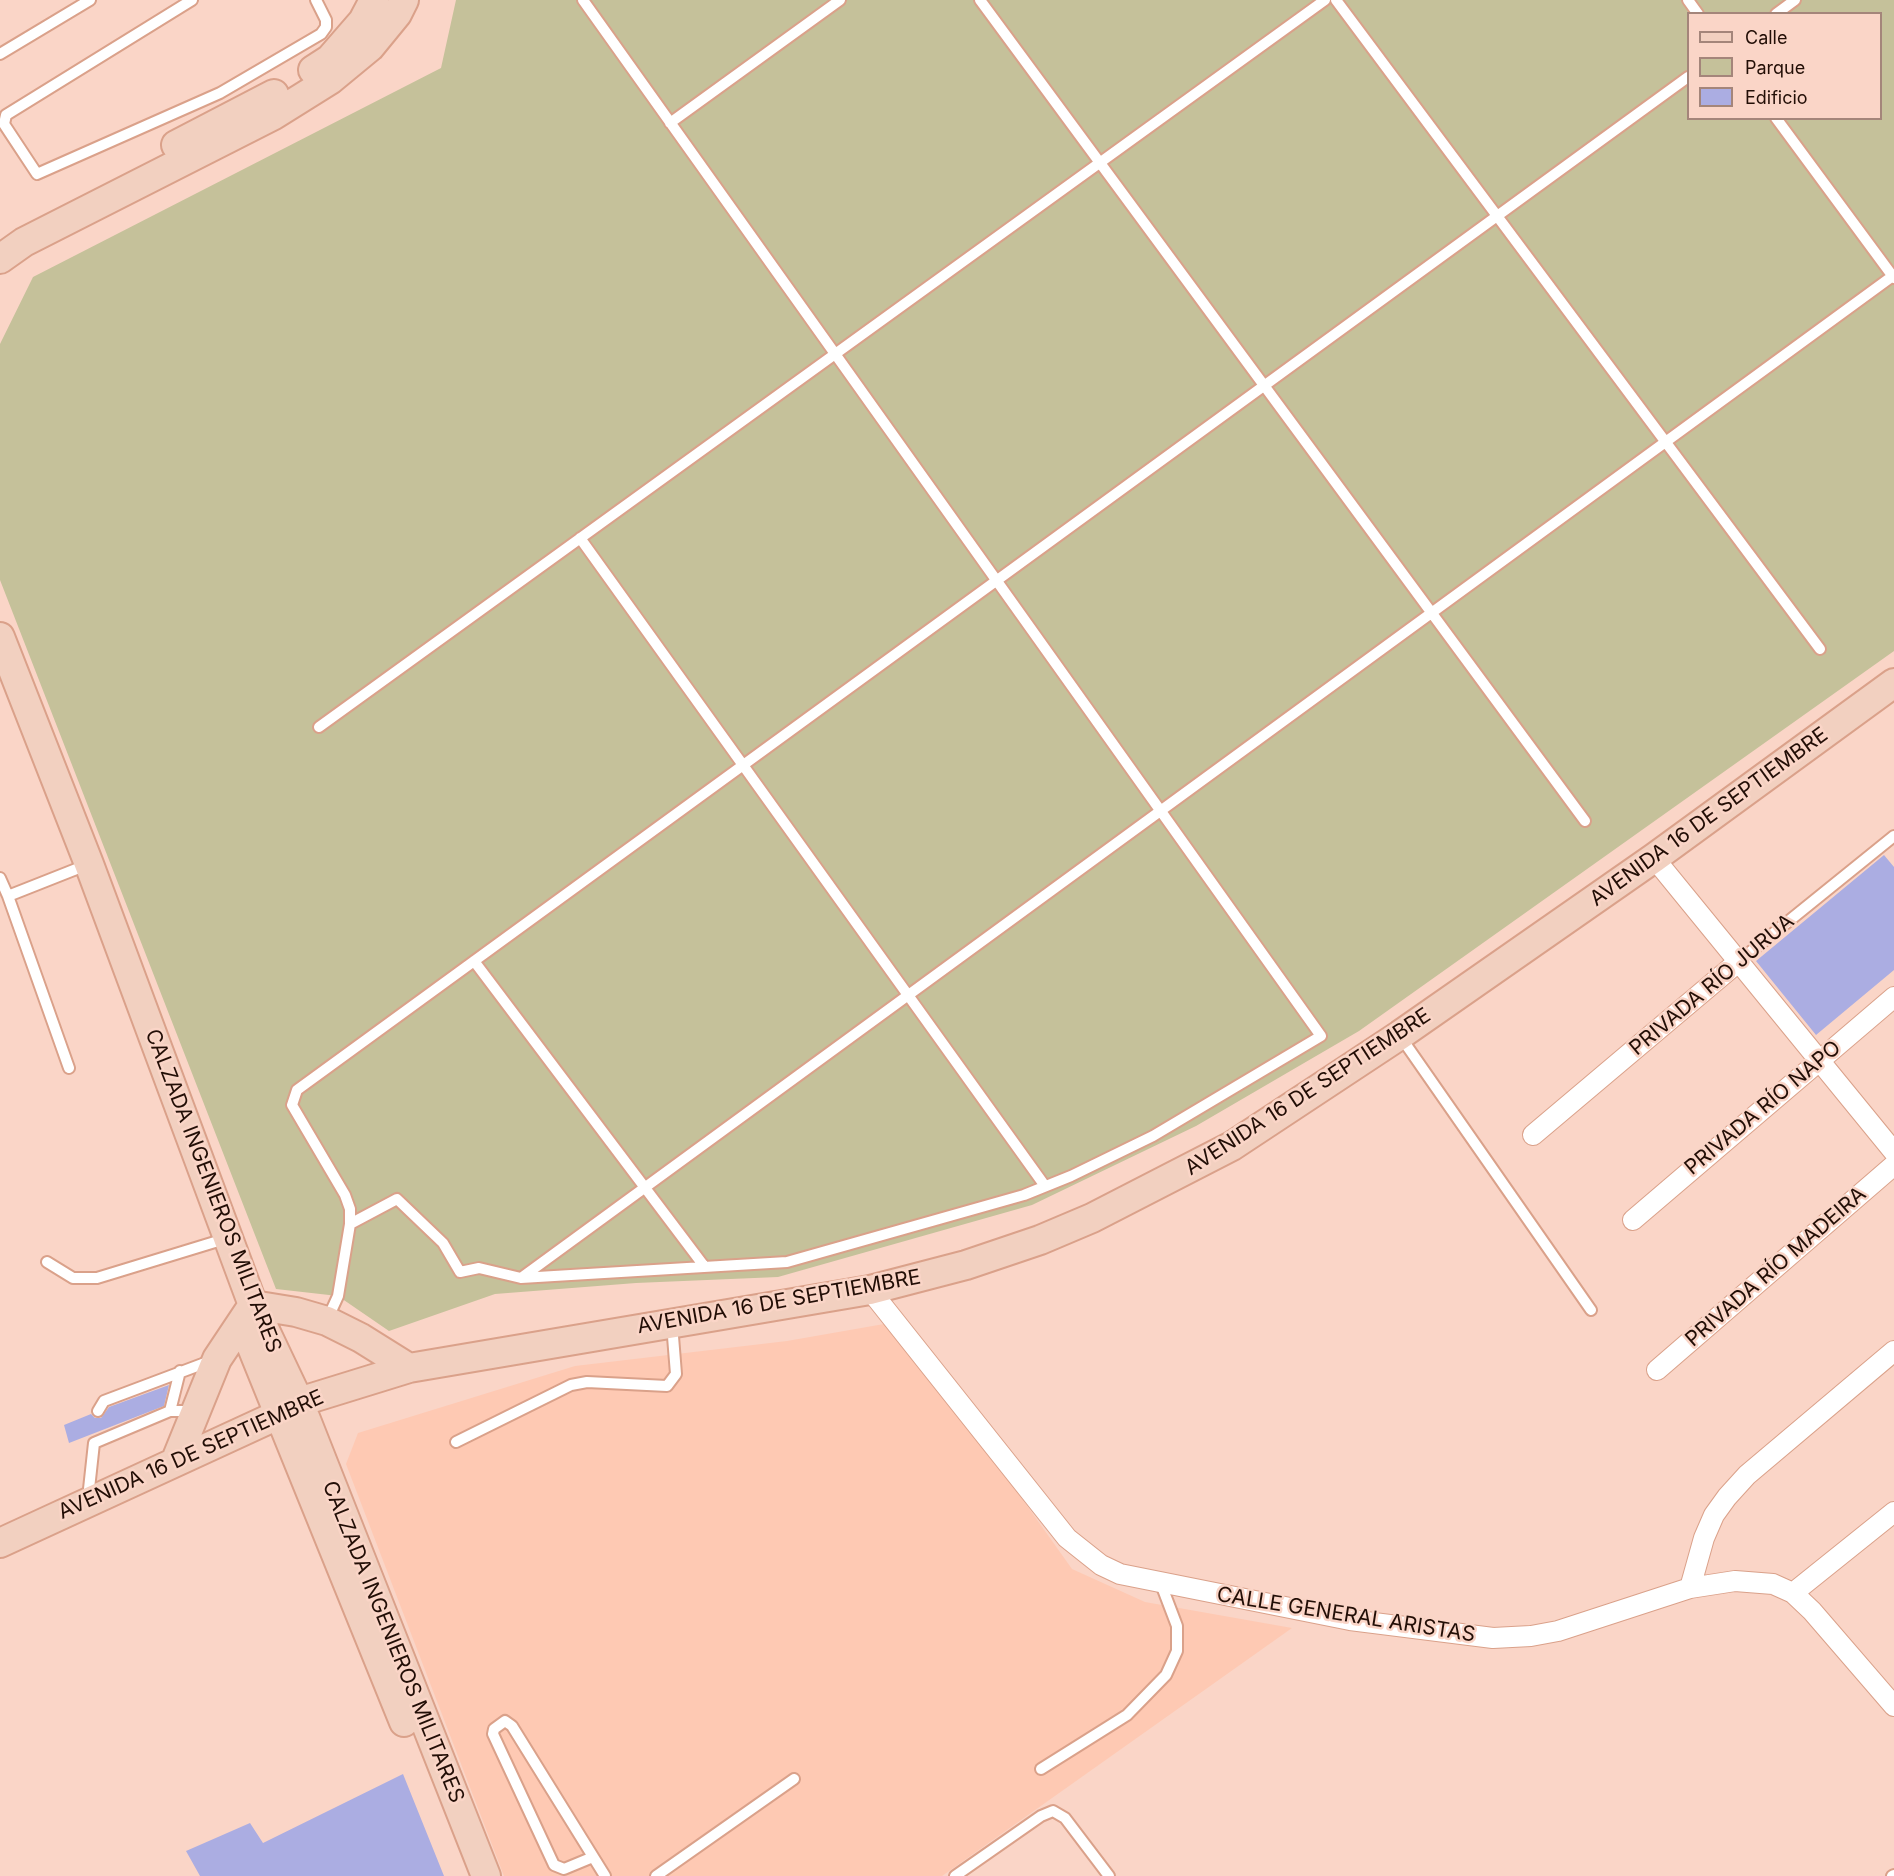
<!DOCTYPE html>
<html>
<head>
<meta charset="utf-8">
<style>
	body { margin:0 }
	#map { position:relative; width:1894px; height:1876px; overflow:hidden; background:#fad5c7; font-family:Inter,sans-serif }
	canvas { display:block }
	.legend { position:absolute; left:1687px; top:12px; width:195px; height:108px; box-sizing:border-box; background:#fad5c7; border:2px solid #a4857a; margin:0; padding:8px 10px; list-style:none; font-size:18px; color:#220e06 }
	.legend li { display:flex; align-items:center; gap:12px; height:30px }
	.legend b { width:30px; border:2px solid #a4857a }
</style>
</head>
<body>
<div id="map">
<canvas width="1894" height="1876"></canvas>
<ul class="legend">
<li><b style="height:8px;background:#f2d0c0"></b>Calle</li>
<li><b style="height:16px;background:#c5c19a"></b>Parque</li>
<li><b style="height:16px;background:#abade2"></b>Edificio</li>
</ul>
</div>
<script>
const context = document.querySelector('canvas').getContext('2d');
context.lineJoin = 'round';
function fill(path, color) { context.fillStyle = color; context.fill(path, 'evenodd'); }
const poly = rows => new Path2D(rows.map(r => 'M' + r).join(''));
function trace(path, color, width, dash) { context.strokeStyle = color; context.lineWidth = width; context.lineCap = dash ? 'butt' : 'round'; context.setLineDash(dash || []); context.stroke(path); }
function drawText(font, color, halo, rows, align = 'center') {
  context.font = font + ' Inter,sans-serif'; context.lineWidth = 5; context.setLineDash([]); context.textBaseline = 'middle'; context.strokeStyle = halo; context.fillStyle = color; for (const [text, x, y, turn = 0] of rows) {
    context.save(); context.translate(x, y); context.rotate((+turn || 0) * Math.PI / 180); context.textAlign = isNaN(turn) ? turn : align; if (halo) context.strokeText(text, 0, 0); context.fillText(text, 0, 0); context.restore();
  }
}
const built = poly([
	[884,1324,949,1396,1072,1569,1145,1602,1292,1628,942,1876,504,1876,346,1464,358,1433,575,1366,787,1341]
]);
const green = poly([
	[456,0,1894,0,1894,651,1359,1031,1196,1126,1032,1205,778,1277,636,1283,495,1294,389,1331,338,1296,276,1289,0,580,0,344,33,277,441,68],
	[1688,14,1880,14,1880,118,1688,118]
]);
const building = poly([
	[1884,855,1894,867,1894,970,1816,1035,1756,961],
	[169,1385,164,1406,69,1443,64,1425,91,1414,95,1418,101,1418,109,1407],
	[403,1774,444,1876,200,1876,186,1851,250,1823,263,1843]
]);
const service = poly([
	[192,0,6,115,4,124,37,174,220,93,321,34,326,27,326,20,316,0],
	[980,0,1585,821],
	[1336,0,1820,649],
	[1688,0,1698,14],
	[1776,14,1795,0],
	[0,54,90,0],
	[1776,118,1894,278],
	[670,123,840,0],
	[580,538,1045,1186],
	[319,727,1325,0],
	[0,878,8,896,89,864],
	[8,896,69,1068],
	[474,961,704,1266],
	[1738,962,1894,836],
	[1400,1036,1591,1310],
	[350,1224,397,1199,443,1243,460,1272,479,1268,521,1278,787,1262,1024,1195,1071,1176,1153,1136,1321,1036,583,0],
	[47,1262,73,1278,97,1278,228,1238],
	[521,1278,1894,275],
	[327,1320,338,1296,350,1224,350,1209,345,1195,292,1105,297,1090,1688,77],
	[98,1411,104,1401,213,1360],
	[170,1411,180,1371],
	[456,1442,571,1385,587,1382,667,1386,676,1374,672,1324],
	[88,1498,94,1443,170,1411,193,1411],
	[1041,1769,1127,1715,1166,1675,1177,1651,1177,1626,1161,1584],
	[593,1857,564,1869,554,1865,493,1734,494,1729,505,1721,512,1726,605,1876],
	[656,1876,794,1779],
	[955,1876,1041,1816,1053,1811,1065,1818,1109,1876],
	[1892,1876,1894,1875]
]);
const minor = poly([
	[1654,858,1894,1152],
	[1533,1135,1738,962],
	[1633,1220,1894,997],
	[870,1290,1067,1538,1101,1565,1120,1574,1350,1620,1493,1638,1531,1636,1558,1631,1690,1588,1735,1581,1773,1584,1793,1593,1812,1611,1894,1706],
	[1657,1370,1894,1165],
	[1690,1588,1704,1538,1714,1515,1727,1497,1747,1475,1894,1351],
	[1793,1593,1894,1512]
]);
const secondary = poly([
	[313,70,330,59,363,21,374,0],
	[176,145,274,94],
	[0,259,24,242,274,115,330,80,370,47,397,14,404,0],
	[0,637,89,864,253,1305,299,1402,486,1876],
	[243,1325,404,1722],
	[176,1460,217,1359,253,1305,296,1312,327,1321,361,1338,409,1368],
	[0,1543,280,1414,299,1402,409,1368,870,1290,966,1265,1040,1240,1092,1218,1232,1146,1400,1035,1654,858,1894,683]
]);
const streetNames = [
	["AVENIDA 16 DE SEPTIEMBRE",1709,817,-36],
	["PRIVADA RÍO JURUA",1712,985,-40],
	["AVENIDA 16 DE SEPTIEMBRE",1308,1092,-33],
	["PRIVADA RÍO NAPO",1763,1108,-40],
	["CALZADA INGENIEROS MILITARES",213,1191,69],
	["PRIVADA RÍO MADEIRA",1776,1267,-41],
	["AVENIDA 16 DE SEPTIEMBRE",779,1302,-10],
	["AVENIDA 16 DE SEPTIEMBRE",191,1455,-24],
	["CALLE GENERAL ARISTAS",1346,1615,9],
	["CALZADA INGENIEROS MILITARES",393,1642,68]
];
fill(built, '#fec9b3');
fill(green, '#c5c19a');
fill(building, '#abade2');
trace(service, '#daa18a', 14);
trace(minor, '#daa18a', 22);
trace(secondary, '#daa18a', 32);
trace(service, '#fff', 10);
trace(minor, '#fff', 20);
trace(secondary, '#f2d0c0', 28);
drawText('21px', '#220e06', '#fad5c7', streetNames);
</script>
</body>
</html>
